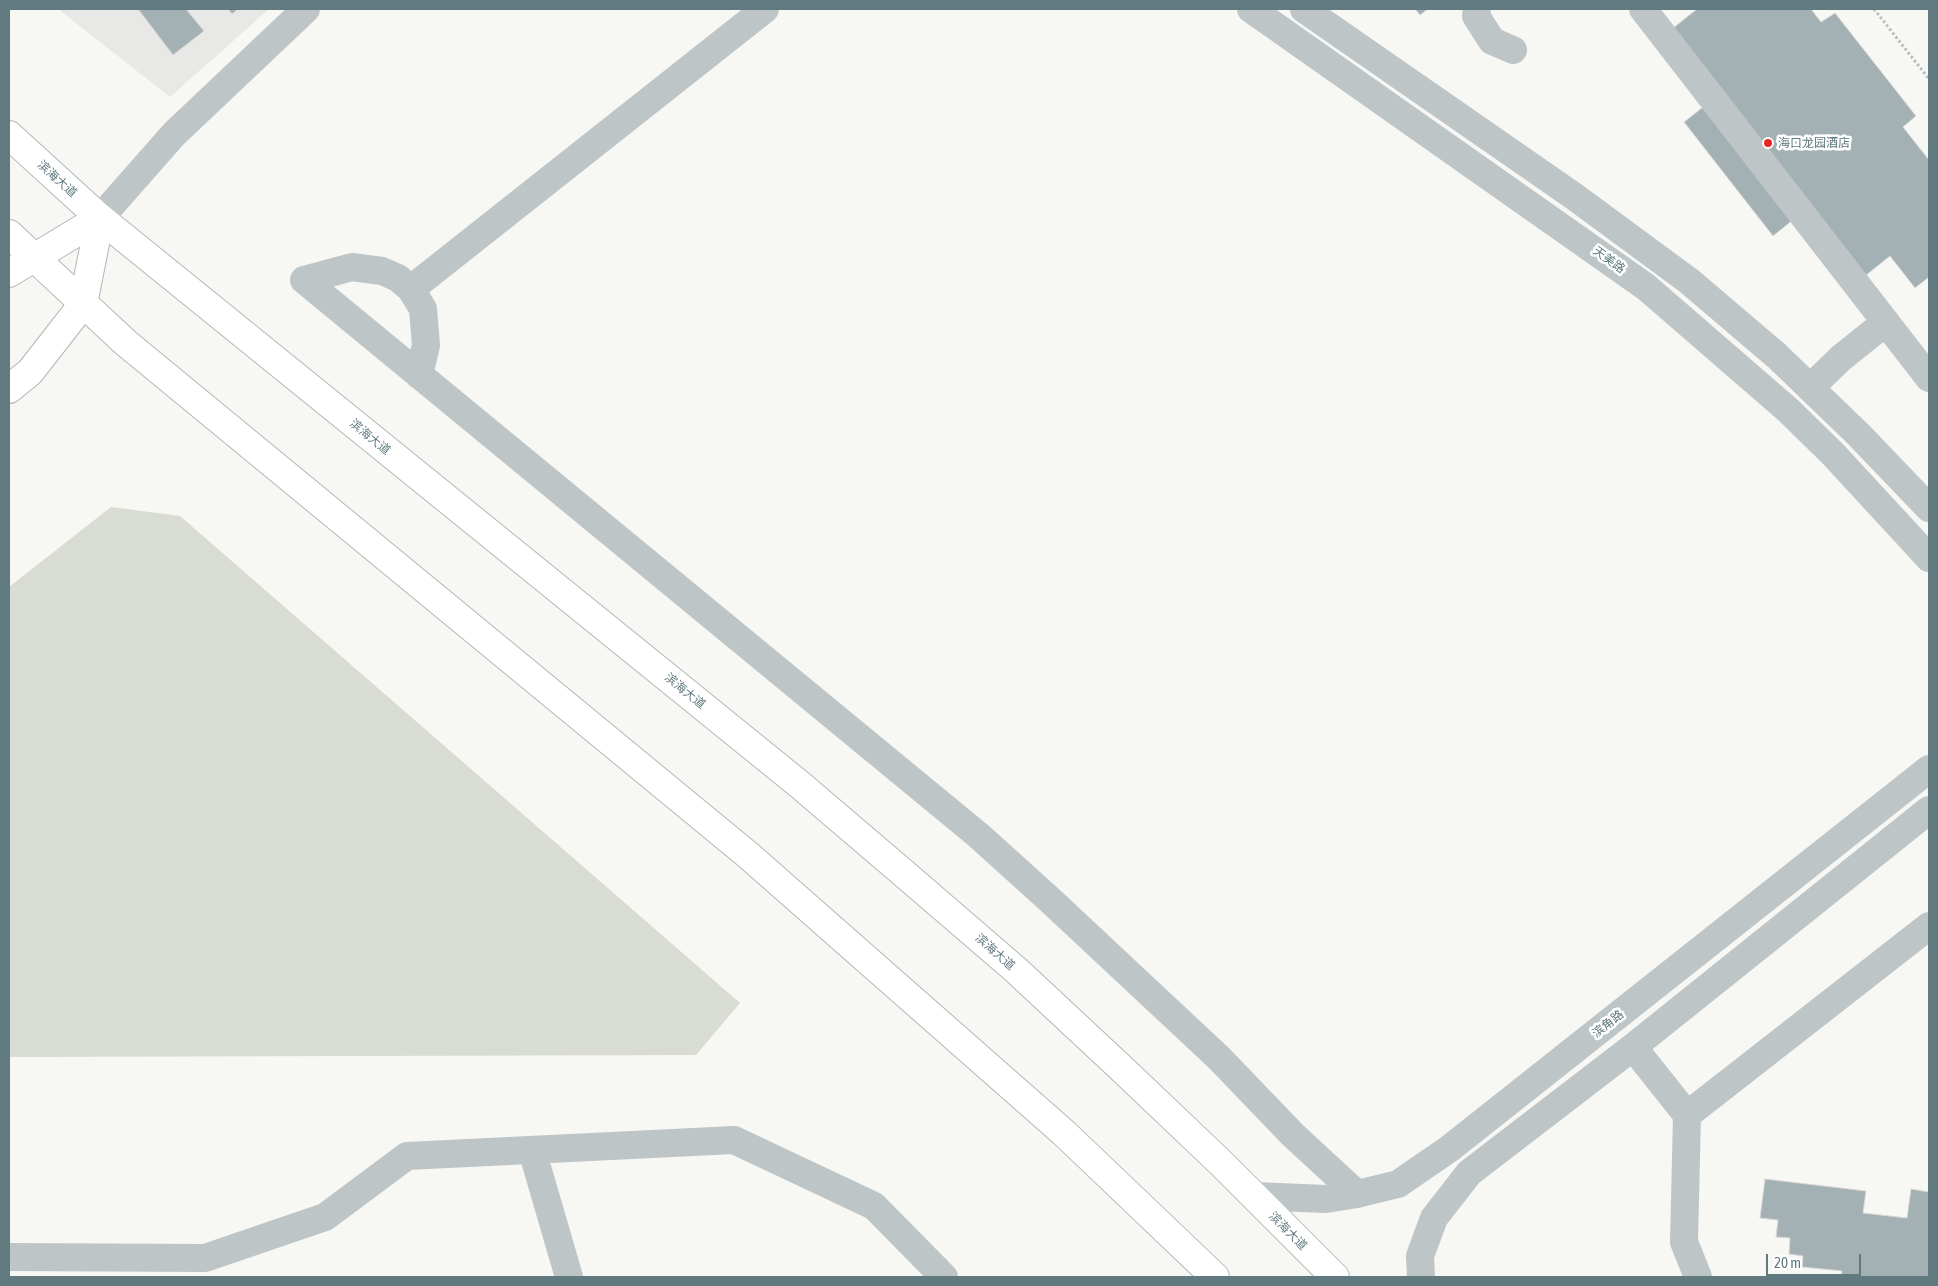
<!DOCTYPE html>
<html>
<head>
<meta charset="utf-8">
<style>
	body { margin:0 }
	#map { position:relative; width:1938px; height:1286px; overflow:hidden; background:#f7f7f4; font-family:"Asap Condensed",sans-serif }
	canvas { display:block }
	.frame { position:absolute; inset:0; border:10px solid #617a80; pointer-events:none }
	.scale { position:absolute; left:1766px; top:1254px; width:95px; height:22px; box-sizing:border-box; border:2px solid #617a80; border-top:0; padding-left:6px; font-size:15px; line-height:18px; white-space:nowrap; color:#617a80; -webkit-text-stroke:4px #fff; paint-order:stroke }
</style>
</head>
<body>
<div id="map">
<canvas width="1938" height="1286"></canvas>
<div class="frame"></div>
<div class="scale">20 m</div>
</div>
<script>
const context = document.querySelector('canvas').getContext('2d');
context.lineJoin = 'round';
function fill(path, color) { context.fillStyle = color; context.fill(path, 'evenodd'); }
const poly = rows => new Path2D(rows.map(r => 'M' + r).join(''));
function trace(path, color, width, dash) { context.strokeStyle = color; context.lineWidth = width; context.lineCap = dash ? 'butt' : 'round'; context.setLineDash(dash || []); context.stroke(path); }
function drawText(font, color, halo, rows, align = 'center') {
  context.font = font + ' "Asap Condensed","Noto Sans SC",sans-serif'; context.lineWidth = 5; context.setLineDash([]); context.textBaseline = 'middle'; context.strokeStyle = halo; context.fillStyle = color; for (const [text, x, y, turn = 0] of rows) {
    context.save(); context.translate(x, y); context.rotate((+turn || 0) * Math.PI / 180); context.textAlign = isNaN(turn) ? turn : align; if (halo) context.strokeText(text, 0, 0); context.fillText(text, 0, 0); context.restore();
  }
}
const built = poly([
	[58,9,269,9,170,97]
]);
const green = poly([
	[111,507,180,516,740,1003,696,1055,9,1057,9,587]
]);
const building = poly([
	[138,9,186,9,204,31,173,55,138,9],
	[228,9,238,9,232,14,228,9],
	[1415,9,1428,9,1420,15,1415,9],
	[1697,9,1811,9,1821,22,1835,13,1916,116,1903,127,1929,160,1929,277,1915,288,1890,256,1865,276,1810,206,1773,236,1684,122,1721,93,1672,29,1697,9],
	[1765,1179,1866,1191,1863,1213,1907,1218,1911,1189,1929,1192,1929,1277,1841,1277,1842,1271,1802,1267,1803,1256,1789,1254,1790,1238,1776,1237,1778,1220,1760,1218,1765,1179]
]);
const path = poly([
	[1874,9,1929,79]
]);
const minor = poly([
	[1251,9,1646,287,1788,410,1833,454,1929,558],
	[1304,9,1575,197,1689,281,1777,356,1859,435,1929,508],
	[1477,9,1476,16,1492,41,1513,50],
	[1643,9,1929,378],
	[100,218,174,134,306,9],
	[304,280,978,835,1050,900,1219,1058,1293,1135,1357,1194],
	[304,280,352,267,382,271,398,278,411,289,423,309,426,345,419,375],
	[411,289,765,9],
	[1810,388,1841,358,1886,322],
	[1633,1047,1687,1115],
	[532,1150,569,1277],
	[1254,1196,1326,1199,1357,1194,1398,1184,1449,1149,1929,769],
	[9,1257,205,1258,325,1217,407,1156,734,1140,874,1206,944,1277],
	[1421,1277,1420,1256,1434,1218,1469,1173,1633,1047,1929,810],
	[1698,1277,1684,1242,1687,1115,1929,926]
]);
const major = poly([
	[9,273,100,218],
	[9,389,30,372,83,304,100,218]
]);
const highway = poly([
	[9,135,100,218,799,784,908,877,1016,970,1120,1067,1222,1164,1335,1277],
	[9,234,126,343,748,855,1064,1133,1215,1277]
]);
const markers = [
	[1768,143,5,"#ea2521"]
];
const poiNames = [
	["海口龙园酒店",1778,143]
];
const streetNames = [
	["滨海大道",57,179,42],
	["天美路",1609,260,36],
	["滨海大道",370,437,39],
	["滨海大道",685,691,39],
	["滨海大道",995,952,41],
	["滨角路",1608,1024,-38],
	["滨海大道",1288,1231,45]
];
fill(built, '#e8e8e7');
fill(green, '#d8dcd3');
fill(building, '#a4b1b4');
trace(building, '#d9d8d6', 1);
trace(major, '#afb7ba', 30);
trace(highway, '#b1b8ba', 30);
trace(path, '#b8bdbf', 3, [2.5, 2.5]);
trace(minor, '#bec5c7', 28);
trace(major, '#fff', 28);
trace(highway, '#fff', 28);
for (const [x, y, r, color] of markers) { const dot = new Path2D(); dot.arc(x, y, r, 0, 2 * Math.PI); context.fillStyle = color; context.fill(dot); trace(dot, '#fff', 2); }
drawText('12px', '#617a80', '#fff', poiNames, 'left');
drawText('12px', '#617a80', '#fff', streetNames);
</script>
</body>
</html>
